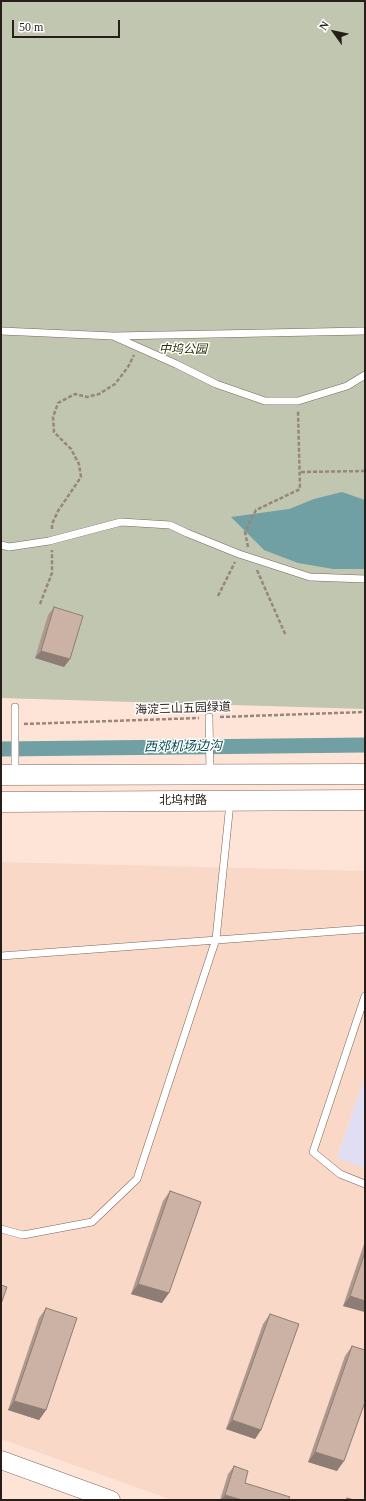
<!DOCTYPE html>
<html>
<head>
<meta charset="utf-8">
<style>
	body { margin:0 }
	#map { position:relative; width:366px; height:1501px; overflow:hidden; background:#fee4d7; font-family:"Times New Roman",serif }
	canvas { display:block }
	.frame { position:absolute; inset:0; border:2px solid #271e19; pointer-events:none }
	.north { position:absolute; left:314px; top:12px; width:40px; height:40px; -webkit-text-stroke:3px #fff; paint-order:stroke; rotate:303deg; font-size:11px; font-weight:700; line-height:16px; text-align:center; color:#271e19 }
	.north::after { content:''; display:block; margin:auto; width:14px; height:18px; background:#271e19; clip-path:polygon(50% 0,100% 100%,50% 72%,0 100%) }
	.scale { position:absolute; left:12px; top:20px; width:108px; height:18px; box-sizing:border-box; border:2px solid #271e19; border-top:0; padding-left:5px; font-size:12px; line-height:14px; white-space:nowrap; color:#271e19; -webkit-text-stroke:3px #fff; paint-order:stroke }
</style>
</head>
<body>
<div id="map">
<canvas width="366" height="1501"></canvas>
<div class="frame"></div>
<div class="north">N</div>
<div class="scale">50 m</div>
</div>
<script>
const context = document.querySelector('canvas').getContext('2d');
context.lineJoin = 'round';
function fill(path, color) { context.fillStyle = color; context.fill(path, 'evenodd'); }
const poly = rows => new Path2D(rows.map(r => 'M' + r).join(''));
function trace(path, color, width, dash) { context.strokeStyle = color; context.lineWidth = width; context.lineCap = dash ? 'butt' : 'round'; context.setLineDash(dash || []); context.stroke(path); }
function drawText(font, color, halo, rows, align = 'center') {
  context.font = font + ' "Times New Roman","Noto Sans SC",serif'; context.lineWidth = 3; context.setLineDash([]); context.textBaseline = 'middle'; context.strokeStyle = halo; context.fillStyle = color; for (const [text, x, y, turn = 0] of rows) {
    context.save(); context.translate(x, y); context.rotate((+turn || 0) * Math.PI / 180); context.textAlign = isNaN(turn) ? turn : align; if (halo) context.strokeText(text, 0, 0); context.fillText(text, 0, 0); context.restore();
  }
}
const built = poly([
	[1,862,365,871,365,1076,337,1157,365,1168,365,1500,172,1500,1,1439]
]);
const education = poly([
	[365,1076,365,1168,337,1158]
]);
const green = poly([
	[1,1,365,1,365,709,1,698]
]);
const water = poly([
	[342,492,365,500,365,569,333,569,298,563,264,550,231,517,289,509,314,499]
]);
const canal = poly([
	[1,749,365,745]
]);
const path = poly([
	[301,472,365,471],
	[52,529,52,524,58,511,81,477,79,464,71,449,54,432,53,417,58,403,75,394,87,397,99,394,115,384,128,367,134,355],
	[248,547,245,532,256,510,300,489,298,411],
	[257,570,286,636],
	[218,596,235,562],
	[40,604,52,573,52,550],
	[220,717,365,712],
	[24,724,199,718]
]);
const service = poly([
	[1,331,113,336,176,364,216,384,265,401,298,401,347,386,365,375],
	[115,336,365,331],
	[1,545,9,547,49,541,121,522,170,525,187,533,239,554,310,577,365,579],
	[15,707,15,774],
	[209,717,210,773],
	[1,956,365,929],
	[365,996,313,1152,340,1174,365,1184],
	[1,1229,23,1235,92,1222,137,1179,216,939,230,803]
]);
const tertiary = poly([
	[1,1460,111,1500]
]);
const secondary = poly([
	[1,775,365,774],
	[1,802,365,800]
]);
const wall = poly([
	[54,607,70,659,64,667,35,658,48,615],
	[170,1191,162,1303,131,1294,163,1201],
	[365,1241,365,1312,343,1306],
	[46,1308,46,1410,39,1420,8,1410,39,1318],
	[270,1314,261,1430,255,1439,226,1429,263,1324],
	[352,1346,337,1471,308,1462,345,1356],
	[234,1466,245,1483,288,1500,220,1500,228,1474]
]);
const shadedWall = poly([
	[41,651,70,659,64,667,35,658],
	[138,1284,169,1293,162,1303,131,1294],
	[350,1296,365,1301,365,1312,343,1306],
	[14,1401,46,1410,39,1420,8,1410],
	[232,1420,261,1430,255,1439,226,1429],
	[315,1452,344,1461,337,1471,308,1462],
	[225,1495,242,1500,221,1500]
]);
const building = poly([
	[54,607,83,616,70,659,41,651,54,607],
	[170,1191,201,1202,169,1293,138,1284,170,1191],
	[365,1252,365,1301,350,1296,365,1252],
	[1,1285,7,1287,1,1304,1,1285],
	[46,1308,77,1318,46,1410,14,1401,46,1308],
	[270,1314,299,1324,261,1430,232,1420,270,1314],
	[352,1346,365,1350,365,1402,344,1461,315,1452,352,1346],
	[234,1466,248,1471,245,1483,290,1497,288,1500,242,1500,225,1495,234,1466],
	[347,1498,354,1500,346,1500,347,1498]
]);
const parkNames = [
	["中坞公园",183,350]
];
const streetNames = [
	["海淀三山五园绿道",183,709,-2],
	["北坞村路",183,801]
];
const waterNames = [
	["西郊机场边沟",183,747,-1]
];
fill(built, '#f9d8c7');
fill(education, '#e1ddf3');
fill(green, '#c1c6b0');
fill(water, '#70a0a3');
trace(canal, '#70a0a3', 15);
trace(service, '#7d665a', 8);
trace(tertiary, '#7d665a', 19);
trace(secondary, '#7d665a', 21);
trace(path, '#98867d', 2.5, [4, 2]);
trace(service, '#fff', 7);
trace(tertiary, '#fff', 18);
trace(secondary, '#fff', 20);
fill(wall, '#af998e');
fill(shadedWall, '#8e7d74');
fill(building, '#cbb2a5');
trace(building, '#8e7d74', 1);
drawText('italic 12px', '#272e01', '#fff', parkNames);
drawText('12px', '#271e19', '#fff', streetNames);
drawText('italic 13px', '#034f53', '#fff', waterNames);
</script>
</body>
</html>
